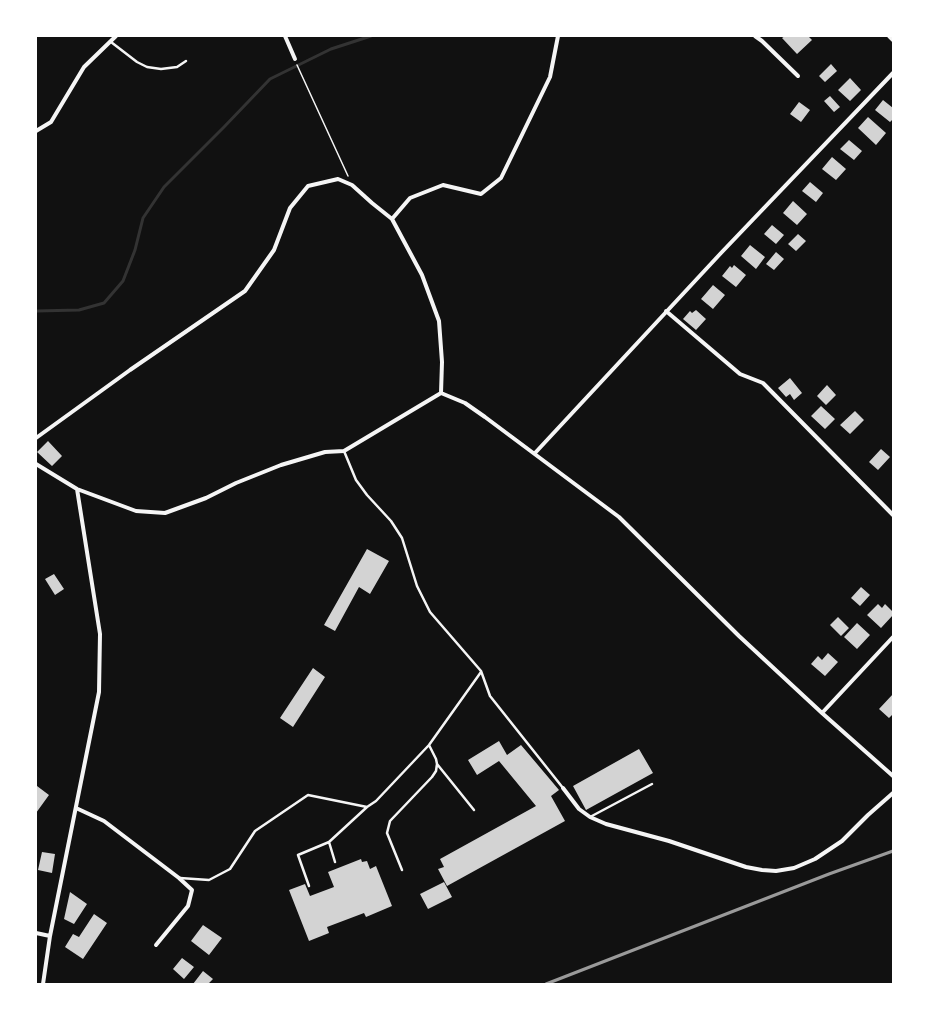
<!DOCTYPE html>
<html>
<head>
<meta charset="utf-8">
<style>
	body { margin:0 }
	#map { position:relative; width:929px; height:1020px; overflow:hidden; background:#111; font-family:Montserrat,sans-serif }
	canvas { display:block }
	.frame { position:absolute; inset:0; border:37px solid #fff; pointer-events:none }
</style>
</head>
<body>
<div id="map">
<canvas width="929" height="1020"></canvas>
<div class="frame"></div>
</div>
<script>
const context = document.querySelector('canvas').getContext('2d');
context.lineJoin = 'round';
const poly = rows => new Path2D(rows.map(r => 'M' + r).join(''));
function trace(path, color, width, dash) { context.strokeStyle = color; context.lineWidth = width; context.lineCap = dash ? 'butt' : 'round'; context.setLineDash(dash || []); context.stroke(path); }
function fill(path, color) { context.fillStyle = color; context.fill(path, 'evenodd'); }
const stream = poly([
	[36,311,79,310,104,303,123,281,135,250,143,218,164,187,224,127,270,79,331,49,371,36]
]);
const building = poly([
	[785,36,808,36,812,40,797,54,782,38],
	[831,64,837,71,825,82,819,76],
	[850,78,861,90,850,101,838,90],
	[830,96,840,107,834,112,824,101],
	[883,100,893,108,893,119,890,122,875,110],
	[799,102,810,110,801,122,790,114],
	[868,117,886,133,876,145,858,128],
	[849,140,862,151,854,160,840,149],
	[832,157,846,169,836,180,822,169],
	[810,182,823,193,816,202,802,191],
	[793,201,807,214,797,225,783,213],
	[772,225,784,235,776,244,764,234],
	[798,234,806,241,796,251,788,244],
	[750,245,765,257,756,269,741,256],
	[776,252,784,259,774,270,766,264],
	[734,265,746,275,736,287,722,276,730,266,732,268],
	[713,285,725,295,713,309,701,299],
	[696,310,706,319,696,330,683,319,690,311,692,313],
	[790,378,802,393,794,400,790,394,786,397,778,388],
	[827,385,836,395,826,405,817,396],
	[821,406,835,419,825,429,811,416],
	[855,411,864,420,850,434,840,425],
	[48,441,62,456,52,466,37,452],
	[881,449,890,457,878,470,869,462],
	[367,549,389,561,370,594,359,587,335,631,324,625],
	[54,574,64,589,55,595,45,579],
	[861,587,870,595,860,606,851,598],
	[878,604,882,608,885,604,893,612,893,615,881,628,867,615],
	[838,617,849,628,841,636,830,625],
	[857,623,870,635,857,649,844,637],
	[828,653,838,662,825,676,811,664,818,656,822,660],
	[313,668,325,677,293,727,280,718],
	[893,694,893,714,889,718,879,709],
	[499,741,507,755,521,745,559,790,551,796,565,821,447,886,438,869,444,867,440,859,536,806,499,761,477,775,468,760],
	[639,749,653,773,586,810,573,786],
	[37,786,49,795,36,813,36,788],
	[42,852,55,854,52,873,38,870],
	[361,859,362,862,367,861,370,869,376,866,392,906,366,917,364,913,327,927,329,933,309,941,289,890,305,884,310,896,334,887,328,872],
	[444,882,452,897,428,909,420,894],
	[70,892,87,904,74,924,64,919],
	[94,914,107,923,83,959,65,947,73,934,79,937],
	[203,925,222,938,209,955,191,941],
	[182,958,194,967,184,979,173,969],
	[203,971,213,979,208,984,193,984]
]);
const path = poly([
	[297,65,348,176]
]);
const service = poly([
	[111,42,137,62,147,67,161,69,177,67,186,61],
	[344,451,356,480,367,495,391,521,402,538,417,586,430,612,481,671,490,696,563,788],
	[429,745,436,759,437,764,474,810],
	[590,817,652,784],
	[335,862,329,842,367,807],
	[402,870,387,833,390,821,432,777,436,771,437,764],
	[180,878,209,880,230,869,255,831,308,795,367,807,376,801,429,745,481,672],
	[309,886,298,855,329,842]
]);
const minor = poly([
	[285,36,295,59],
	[755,36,762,41,798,76],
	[889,36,893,40],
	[36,131,51,122,84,67,116,36],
	[392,219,410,198,443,185,481,194,501,178,550,77,558,36],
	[666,311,740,374,763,383,893,515],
	[441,393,465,403,485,417,619,517,739,636,822,713,893,776],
	[36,438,130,370,245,291,274,250,290,208,308,186,338,179,352,185,372,203,392,219,422,275,439,321,442,362,441,393],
	[535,453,721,253,893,73],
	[36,464,77,489,136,511,165,513,206,498,236,483,281,465,325,452,344,451,441,393],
	[822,713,893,637],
	[563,788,579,809,590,817,606,824,669,841,746,867,762,870,776,871,794,868,815,859,842,841,868,815,893,793],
	[76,808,104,821,179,878,192,890,188,906,156,945],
	[36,933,50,936],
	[43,984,50,936,99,692,100,634,77,489]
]);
const rail = poly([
	[546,984,829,874,893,851]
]);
trace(stream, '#333', 3);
fill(building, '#d3d3d3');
trace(path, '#f5f5f5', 1.5);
trace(service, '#f5f5f5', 2.5);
trace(minor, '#f5f5f5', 4);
trace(rail, '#9a9a9a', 3);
</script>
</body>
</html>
